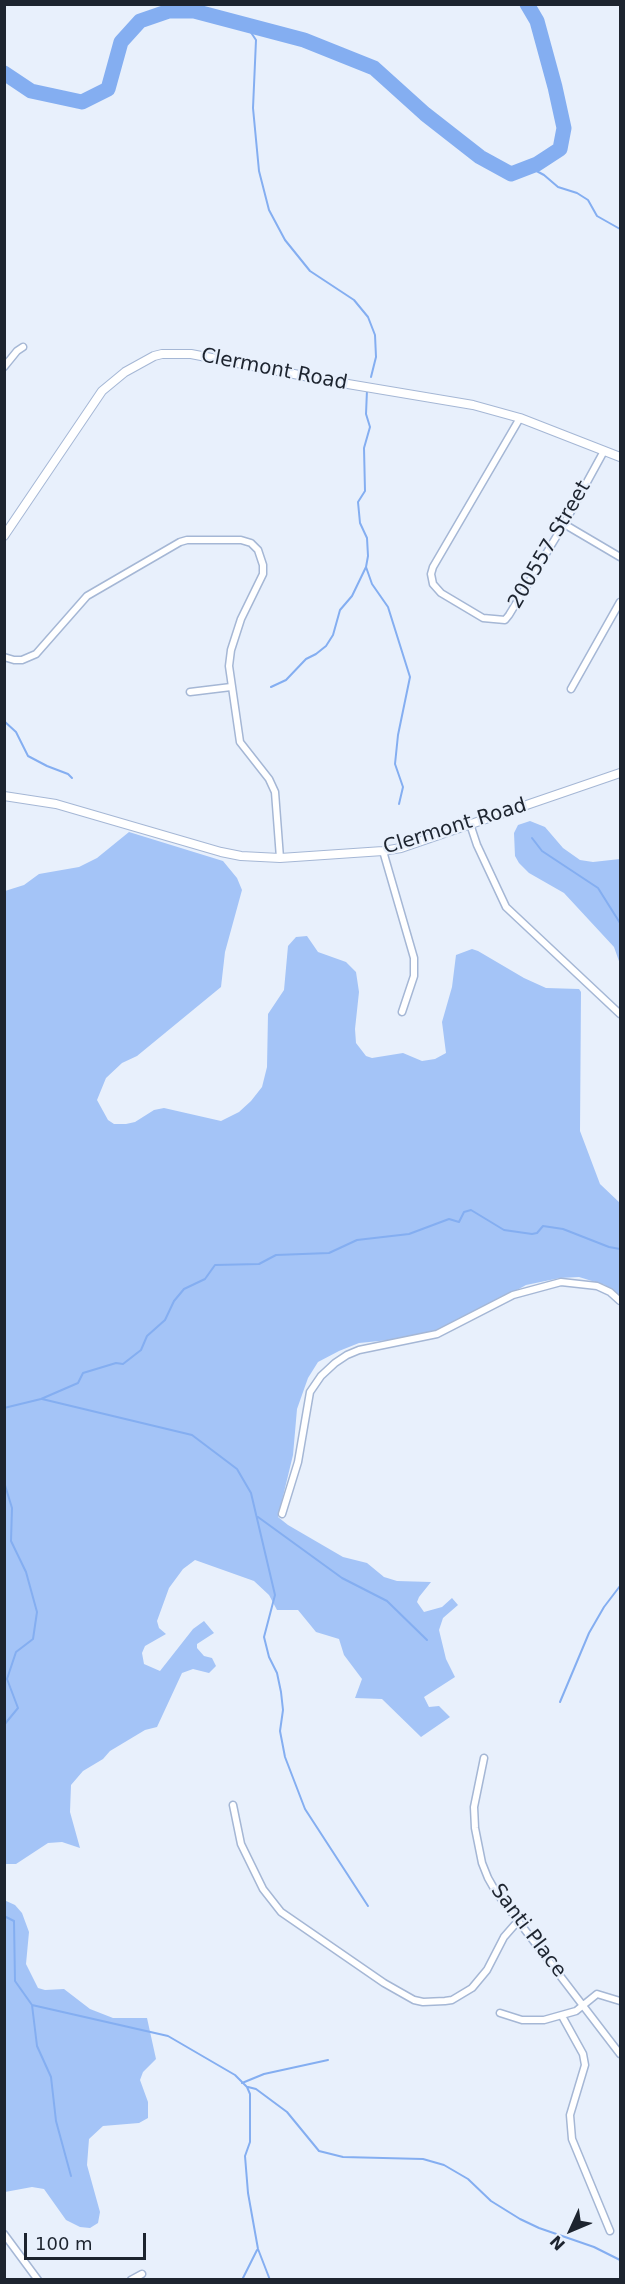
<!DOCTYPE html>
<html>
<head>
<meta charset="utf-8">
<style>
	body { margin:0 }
	#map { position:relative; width:625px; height:2284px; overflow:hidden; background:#e8f0fc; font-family:"DejaVu Sans",sans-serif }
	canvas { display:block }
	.frame { position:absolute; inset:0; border:6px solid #1d242f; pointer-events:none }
	.north { position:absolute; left:541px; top:2200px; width:60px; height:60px; -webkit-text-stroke:4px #e8f0fc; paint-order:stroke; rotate:226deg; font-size:16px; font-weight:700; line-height:24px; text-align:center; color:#1d242f }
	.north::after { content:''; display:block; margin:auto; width:21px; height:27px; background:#1d242f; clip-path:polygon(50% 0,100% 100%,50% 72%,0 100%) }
	.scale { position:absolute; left:24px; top:2233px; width:122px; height:27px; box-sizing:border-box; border:3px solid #1d242f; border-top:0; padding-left:8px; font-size:18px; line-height:21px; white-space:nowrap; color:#1d242f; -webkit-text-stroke:4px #e8f0fc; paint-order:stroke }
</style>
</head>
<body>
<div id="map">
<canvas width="625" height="2284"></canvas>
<div class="frame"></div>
<div class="north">N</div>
<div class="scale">100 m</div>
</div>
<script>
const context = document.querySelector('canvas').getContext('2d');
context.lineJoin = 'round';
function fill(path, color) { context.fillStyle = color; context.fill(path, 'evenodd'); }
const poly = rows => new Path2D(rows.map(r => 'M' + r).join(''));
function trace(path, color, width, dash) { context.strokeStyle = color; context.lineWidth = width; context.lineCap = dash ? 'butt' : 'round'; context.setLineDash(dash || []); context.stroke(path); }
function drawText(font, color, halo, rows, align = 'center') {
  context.font = font + ' "DejaVu Sans",sans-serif'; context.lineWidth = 4.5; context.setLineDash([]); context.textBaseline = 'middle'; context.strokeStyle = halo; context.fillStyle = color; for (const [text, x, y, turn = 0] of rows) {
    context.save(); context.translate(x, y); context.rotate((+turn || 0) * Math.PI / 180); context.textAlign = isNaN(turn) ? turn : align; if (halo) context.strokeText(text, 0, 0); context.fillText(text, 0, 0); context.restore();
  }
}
const green = poly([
	[530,821,545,827,563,848,580,860,593,862,620,859,620,964,614,947,564,893,529,873,519,863,515,856,514,833,518,825],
	[129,832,223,861,237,878,242,890,225,952,221,987,137,1056,122,1063,106,1078,97,1100,108,1120,114,1124,126,1124,135,1122,154,1110,164,1108,221,1121,239,1112,251,1101,262,1087,267,1067,268,1014,284,990,288,946,296,937,307,936,318,952,346,962,356,972,359,992,355,1029,356,1043,366,1056,372,1058,403,1053,422,1061,435,1059,446,1053,442,1022,452,987,456,955,472,949,478,951,524,978,546,988,579,989,581,992,580,1131,600,1184,620,1203,620,1298,605,1285,579,1277,560,1278,526,1285,473,1315,434,1331,399,1339,359,1343,339,1351,318,1362,308,1378,297,1409,293,1455,278,1517,288,1525,343,1557,367,1563,384,1577,397,1581,431,1582,419,1597,417,1602,424,1612,442,1607,452,1598,458,1605,443,1618,439,1630,446,1659,455,1677,424,1697,429,1707,439,1706,450,1717,421,1737,382,1699,355,1698,362,1679,344,1655,339,1639,316,1632,298,1610,277,1610,269,1595,254,1581,195,1560,183,1569,169,1588,157,1621,159,1628,166,1634,145,1646,142,1653,144,1664,160,1671,193,1629,204,1621,214,1633,197,1644,197,1648,204,1656,212,1658,216,1666,209,1673,193,1669,182,1673,157,1727,145,1730,110,1751,103,1759,83,1771,71,1785,70,1812,80,1848,62,1842,48,1843,16,1864,6,1864,5,1863,5,891,24,885,39,874,79,867,97,858],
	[4,1900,15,1905,22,1913,29,1932,26,1964,38,1988,45,1990,64,1989,90,2009,113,2018,147,2018,156,2059,143,2072,140,2080,148,2102,148,2118,139,2123,103,2126,89,2139,87,2165,100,2212,98,2223,90,2228,80,2227,66,2220,44,2189,32,2187,5,2192]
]);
const stream = poly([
	[246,25,256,40,253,108,259,171,269,210,285,240,310,271,354,300,368,317,375,335,376,357,371,377],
	[529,167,544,175,558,187,577,193,588,200,597,216,620,229],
	[367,390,366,414,370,427,364,448,365,491,358,502,360,523,367,538,368,556,366,567,372,584,388,607,410,677,398,735,395,764,403,787,399,804],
	[271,687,286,680,306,659,316,654,326,646,333,635,340,610,352,596,366,567],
	[4,721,16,732,28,756,47,766,68,774,72,778],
	[532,838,542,851,598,888,620,923],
	[42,1399,192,1435,237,1469,251,1493,275,1595,264,1637,269,1657,277,1673,281,1692,283,1710,280,1731,285,1757,305,1809,368,1906],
	[4,1408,41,1399,78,1383,83,1373,116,1363,123,1364,141,1350,147,1336,165,1320,174,1301,184,1289,205,1279,215,1265,259,1264,276,1255,329,1253,357,1240,409,1234,449,1219,459,1222,464,1212,471,1210,504,1230,532,1234,537,1233,543,1226,563,1229,609,1247,620,1249],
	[4,1482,12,1508,11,1541,26,1572,37,1612,33,1639,16,1652,7,1679,18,1708,4,1725],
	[258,1517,342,1578,387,1601,427,1640],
	[560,1702,589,1633,604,1607,620,1586],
	[4,1916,14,1921,15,1981,32,2005,168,2036,235,2075,247,2087,250,2094,250,2142,245,2156,248,2193,258,2249,270,2280],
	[32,2005,37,2046,51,2077,56,2121,71,2176],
	[242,2083,264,2074,328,2060],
	[248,2087,256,2089,287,2112,319,2151,343,2157,423,2159,444,2165,468,2179,491,2201,520,2219,539,2228,594,2247,620,2260],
	[242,2280,257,2250]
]);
const river = poly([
	[4,73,31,91,82,102,108,89,121,42,140,21,169,11,194,11,304,40,374,68,425,114,480,157,511,174,537,164,560,149,564,128,555,87,537,21,527,4]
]);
const minor = poly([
	[4,367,17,351,23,347],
	[520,418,433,567,431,574,433,584,441,593,483,618,505,620,509,615,564,524,604,451],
	[564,524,620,557],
	[4,657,14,660,22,660,36,654,87,596,180,542,187,540,241,540,251,543,258,550,263,565,263,574,241,619,231,650,229,666,240,742,269,779,275,792,280,858],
	[571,689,620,602],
	[190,692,231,687],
	[470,824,477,845,506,907,620,1014],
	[383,851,414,958,414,976,402,1012],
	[282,1514,298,1462,310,1392,321,1376,335,1363,347,1355,359,1350,437,1334,513,1295,561,1282,597,1286,610,1292,620,1301],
	[484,1758,474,1807,475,1828,482,1863,488,1878,496,1892,620,2054],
	[233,1805,241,1844,263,1889,281,1912,384,1983,414,2000,423,2002,445,2001,452,2000,472,1988,487,1970,504,1937,518,1921],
	[500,2013,522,2020,544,2020,576,2011,597,1994,620,2001],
	[562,2016,583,2054,585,2065,570,2115,572,2139,610,2231],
	[4,2234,38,2280],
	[131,2280,142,2274]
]);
const tertiary = poly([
	[4,536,102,391,125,372,154,356,162,354,191,354,330,381,473,405,520,418,620,457],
	[4,796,56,804,221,852,241,856,280,858,383,851,401,848,620,773]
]);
const streetNames = [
	["Clermont Road",274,370,11],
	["200557 Street",550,545,-60],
	["Clermont Road",455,827,-17],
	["Santi Place",528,1931,53]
];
fill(green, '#a4c4f7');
trace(stream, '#84aef1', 2);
trace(river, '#84aef1', 15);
trace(minor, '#a5b7d5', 9);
trace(tertiary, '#a5b7d5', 10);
trace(minor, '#fff', 6);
trace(tertiary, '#fff', 8);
drawText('20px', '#1d242f', '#e8f0fc', streetNames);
</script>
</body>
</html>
